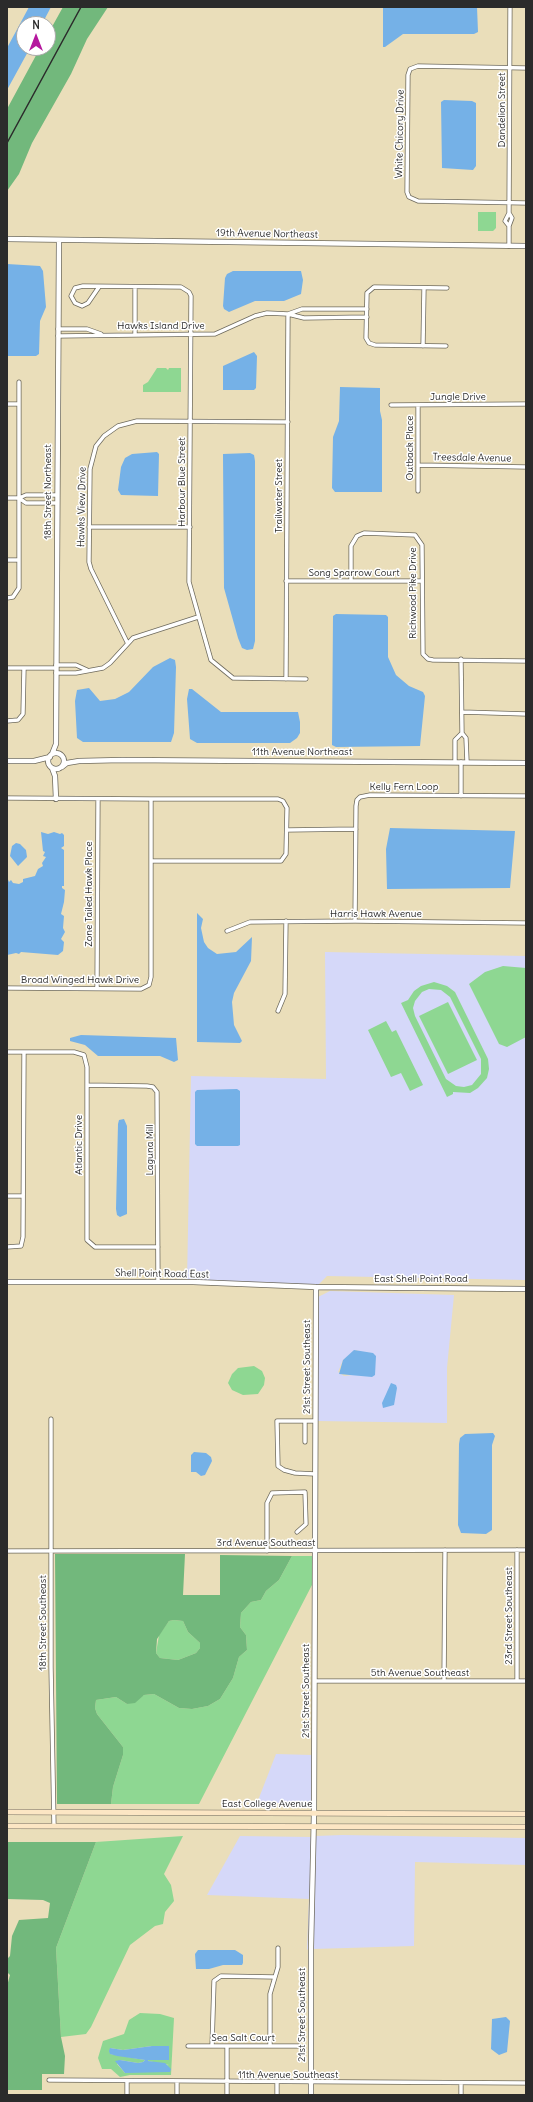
<!DOCTYPE html>
<html>
<head>
<meta charset="utf-8">
<style>
	body { margin:0 }
	#map { position:relative; width:533px; height:2102px; overflow:hidden; background:#eadeba; font-family:Delius,sans-serif }
	canvas { display:block }
	.frame { position:absolute; inset:0; border:8px solid #2b2b2b; pointer-events:none }
	.north { position:absolute; left:16px; top:16px; width:40px; height:40px; box-sizing:border-box; background:#fff; border:1px solid #aaa; border-radius:50%; rotate:0deg; font-size:11px; font-weight:700; line-height:16px; text-align:center; color:#2b2b2b }
	.north::after { content:''; display:block; margin:auto; width:14px; height:18px; background:#b5179e; clip-path:polygon(50% 0,100% 100%,50% 72%,0 100%) }
</style>
</head>
<body>
<div id="map">
<canvas width="533" height="2102"></canvas>
<div class="frame"></div>
<div class="north">N</div>
</div>
<script>
const context = document.querySelector('canvas').getContext('2d');
context.lineJoin = 'round';
function fill(path, color) { context.fillStyle = color; context.fill(path, 'evenodd'); }
const poly = rows => new Path2D(rows.map(r => 'M' + r).join(''));
function trace(path, color, width, dash) { context.strokeStyle = color; context.lineWidth = width; context.lineCap = dash ? 'butt' : 'round'; context.setLineDash(dash || []); context.stroke(path); }
function drawText(font, color, halo, rows, align = 'center') {
  context.font = font + ' Delius,sans-serif'; context.lineWidth = 3; context.setLineDash([]); context.textBaseline = 'middle'; context.strokeStyle = halo; context.fillStyle = color; for (const [text, x, y, turn = 0] of rows) {
    context.save(); context.translate(x, y); context.rotate((+turn || 0) * Math.PI / 180); context.textAlign = isNaN(turn) ? turn : align; if (halo) context.strokeText(text, 0, 0); context.fillText(text, 0, 0); context.restore();
  }
}
const built = poly([
	[325,952,526,956,526,1280,327,1276,316,1287,187,1280,191,1076,326,1079],
	[330,1291,454,1295,447,1368,447,1423,318,1421,318,1297],
	[356,1350,360,1352,371,1353,352,1375,344,1376,338,1372,343,1360],
	[276,1754,312,1755,312,1803,257,1803],
	[342,1835,526,1838,526,1865,415,1862,414,1946,313,1949,316,1836],
	[240,1836,312,1837,308,1949,307,1950,309,1899,207,1895]
]);
const green = poly([
	[478,212,496,212,496,228,493,231,478,231],
	[157,368,166,368,168,370,169,368,181,368,181,392,143,392,143,385,148,382],
	[503,966,526,968,526,1037,507,1047,499,1044,469,984,485,972],
	[434,982,447,986,455,992,488,1059,489,1069,487,1078,478,1088,470,1093,453,1092,453,1094,447,1097,401,1003,408,1000,414,991,421,986],
	[429,989,441,990,450,997,481,1059,481,1074,472,1085,464,1087,456,1086,446,1079,415,1016,413,1008,415,1001,422,992],
	[448,1002,477,1060,448,1074,419,1016],
	[386,1021,392,1032,396,1030,423,1085,410,1091,401,1073,391,1077,368,1030],
	[254,1366,262,1371,265,1378,264,1385,258,1394,243,1395,232,1390,228,1383,232,1374,238,1368],
	[292,1556,313,1556,313,1583,199,1804,111,1804,113,1787,123,1755,123,1747,97,1714,95,1708,96,1700,116,1697,127,1704,144,1695,154,1694,179,1708,192,1709,208,1706,220,1699,233,1678,239,1657,247,1650,246,1635,240,1627,241,1613,251,1602,261,1600,266,1591,279,1580],
	[174,1620,183,1621,188,1632,200,1643,200,1648,196,1653,178,1660,160,1658,156,1653,159,1635,169,1621],
	[183,1836,164,1874,171,1885,174,1901,165,1912,163,1924,155,1926,130,1945,91,2027,86,2034,61,2037,56,1948,96,1842],
	[140,2013,160,2014,174,2018,171,2075,130,2075,120,2077,111,2069,102,2069,98,2058,103,2041,124,2034,129,2020],
	[152,2046,148,2061,169,2065,125,2073,117,2064,120,2060,138,2063,143,2062,145,2060,110,2054,110,2048,123,2050]
]);
const forest = poly([
	[63,7,108,7,87,39,71,74,32,143,19,174,7,191,7,109,40,48,48,48,48,34],
	[55,1554,185,1554,183,1595,220,1595,220,1555,292,1556,279,1580,266,1591,261,1600,251,1602,241,1613,240,1627,246,1635,247,1650,239,1657,233,1678,220,1699,208,1706,192,1709,179,1708,154,1694,144,1695,135,1703,127,1704,116,1697,96,1700,95,1708,97,1714,123,1747,123,1755,113,1787,111,1804,57,1804],
	[174,1620,183,1621,188,1632,200,1643,200,1648,196,1653,178,1660,160,1658,156,1653,157,1639,169,1621],
	[7,1842,96,1842,56,1948,61,2037,65,2056,64,2074,42,2074,42,2090,7,2090,7,1986,10,1975,7,1972,7,1959,10,1956,12,1936,19,1920,48,1918,50,1903,43,1900,7,1899]
]);
const water = poly([
	[29,7,51,7,42,24,24,24,24,48,30,48,7,90,7,48],
	[383,7,477,7,478,32,474,34,403,34,385,47,383,47],
	[444,100,472,101,476,103,476,166,473,170,442,168,441,102],
	[7,264,40,266,43,271,46,307,40,321,39,354,36,356,7,356],
	[233,271,301,271,303,280,301,294,284,301,255,301,229,312,224,309,223,306,225,278,227,274],
	[254,352,257,356,256,388,254,390,223,390,223,366],
	[340,387,380,388,380,411,382,420,382,492,335,492,332,488,333,437,339,421],
	[157,452,159,454,158,496,121,495,118,490,121,467,125,458,132,454],
	[250,453,254,455,255,461,255,641,253,649,247,650,242,648,238,638,224,588,223,457,223,454],
	[336,614,386,615,388,617,388,657,396,675,409,686,423,692,425,696,420,746,336,747,332,745,333,616],
	[170,658,175,660,176,667,174,733,171,742,83,742,77,738,75,701,77,690,89,688,100,701,115,699,129,692,153,667],
	[189,689,192,689,221,712,298,712,300,722,300,733,297,738,290,743,197,743,190,739,187,699],
	[390,828,515,831,510,888,387,889,386,849],
	[41,832,48,834,54,832,60,834,62,833,64,835,64,846,61,848,64,850,64,886,62,886,62,888,65,890,64,902,61,914,64,916,63,928,65,932,61,939,64,942,63,951,58,955,21,952,19,954,16,953,7,955,7,877,9,882,11,880,13,883,19,884,23,882,23,879,35,876,38,869,43,866,42,863,46,857,43,856,45,852,43,851],
	[16,843,20,844,26,850,27,857,18,866,10,856,12,846],
	[197,913,203,919,201,928,204,942,208,948,217,954,236,952,252,937,251,961,234,993,232,1002,234,1025,242,1041,240,1043,197,1042],
	[81,1035,176,1038,178,1060,174,1062,160,1056,98,1056,85,1045,70,1041,70,1038],
	[237,1089,240,1091,240,1145,238,1146,197,1146,195,1144,195,1092,197,1090],
	[124,1119,127,1126,127,1214,120,1217,117,1215,116,1209,118,1124,119,1120],
	[354,1350,373,1353,376,1356,375,1375,372,1377,339,1374,343,1360],
	[391,1383,396,1385,397,1388,394,1405,383,1408,382,1403],
	[493,1433,495,1436,492,1445,492,1530,486,1534,461,1533,458,1525,459,1444,460,1438,465,1434],
	[194,1452,206,1453,211,1457,212,1461,205,1475,201,1476,196,1472,191,1472,191,1455],
	[198,1950,235,1950,243,1955,243,1963,242,1965,223,1965,209,1969,196,1969,195,1954],
	[506,2017,510,2021,507,2052,499,2055,491,2049,492,2019],
	[152,2046,169,2046,169,2060,148,2060,148,2061,165,2063,171,2069,170,2072,125,2073,115,2061,120,2060,138,2063,143,2062,145,2060,117,2056,110,2054,109,2051,110,2048,123,2050]
]);
const minor = poly([
	[526,68,418,66,410,69,408,75,407,192,409,197,418,201,526,203],
	[509,213,505,221,509,226],
	[509,246,509,226,512,218,509,213,510,7],
	[99,287,88,303,82,306,75,303,71,296,75,288,83,286,181,287,189,292,191,296,189,582,211,660,233,678,306,679],
	[135,287,135,334],
	[288,314,302,309,367,309],
	[58,329,87,329,101,334],
	[58,336,215,334,255,316,267,313,288,314,304,318,367,317],
	[423,346,424,288],
	[446,346,375,345,369,343,366,338,367,293,374,287,447,288],
	[7,404,19,404],
	[391,405,526,404],
	[418,405,418,491],
	[418,465,526,467],
	[7,498,19,498,26,495,57,495],
	[19,498,26,503,57,503],
	[89,527,190,527],
	[7,560,19,560],
	[286,581,422,581],
	[351,581,351,546,357,536,364,533,415,535,422,545,423,654,428,659,433,660,526,661],
	[7,598,13,597,19,588,19,382],
	[127,642,91,569,89,562,90,469,96,446,104,436,118,426,137,421,288,422],
	[461,659,462,733,466,738,467,762],
	[56,665,76,665,87,670],
	[7,668,56,668],
	[56,673,76,673,103,668,110,663,133,638,198,617],
	[286,679,288,314],
	[462,712,526,714],
	[7,721,18,720,23,714,24,668],
	[455,762,455,740,462,733],
	[461,762,461,796],
	[7,798,151,799,151,977,149,985,141,989,7,988],
	[151,799,278,799,283,801,287,808,286,854,281,861,151,861],
	[287,830,356,829],
	[355,921,356,806,357,800,360,797,370,795,526,796],
	[227,931,250,922,355,921,526,923],
	[97,988,98,799],
	[278,1011,285,994,286,921],
	[7,1052,74,1052,84,1055,87,1067,87,1240,95,1247,158,1247],
	[87,1085,147,1086,153,1087,157,1092,158,1282],
	[7,1196,23,1196],
	[7,1247,21,1246,23,1237,24,1052],
	[51,1419,51,1667,54,1826],
	[305,1421,305,1442],
	[315,1474,295,1473,284,1470,278,1466,277,1421,315,1421],
	[7,1551,526,1550],
	[267,1551,267,1503,272,1493,305,1492,306,1524,297,1532],
	[315,1681,526,1681],
	[444,1681,445,1550],
	[517,1681,517,1550],
	[188,2046,299,2046],
	[212,2046,214,1981,221,1976,275,1977],
	[270,2046,270,1994,278,1967,278,1948],
	[49,2080,526,2083],
	[127,2095,127,2082],
	[177,2095,177,2082],
	[227,2095,227,2046],
	[277,2095,277,2083],
	[461,2095,461,2083]
]);
const tertiary = poly([
	[7,239,526,246],
	'48 761a8 8 0 1 1 16 0a8 8 0 1 1-16 0Z',
	[52,754,56,744,59,240],
	[7,761,34,761,50,757],
	[62,767,67,763,79,761,122,760,526,763],
	[52,768,55,776,56,799],
	[7,1282,193,1282,316,1287,526,1289],
	[311,2095,311,1947,314,1813,316,1287]
]);
const secondary = poly([
	[7,1812,526,1814],
	[7,1826,526,1827]
]);
const rail = poly([
	[7,143,81,7]
]);
const streetNames = [
	["Dandelion Street",502,110,-90],
	["White Chicory Drive",400,134,-89],
	["19th Avenue Northeast",267,234,1],
	["Hawks Island Drive",161,326],
	["Jungle Drive",458,397],
	["Outback Place",410,448,-90],
	["Treesdale Avenue",472,458,1],
	["Harbour Blue Street",182,482,-90],
	["18th Street Northeast",48,492,-90],
	["Trailwater Street",279,496,-90],
	["Hawks View Drive",82,507,-89],
	["Song Sparrow Court",354,573],
	["Richwood Pike Drive",413,593,-90],
	["11th Avenue Northeast",302,752],
	["Kelly Fern Loop",404,787],
	["Zone Tailed Hawk Place",89,894,-90],
	["Harris Hawk Avenue",376,914],
	["Broad Winged Hawk Drive",80,980],
	["Atlantic Drive",79,1145,-90],
	["Laguna Mill",150,1150,-90],
	["Shell Point Road East",162,1274,1],
	["East Shell Point Road",421,1279],
	["21st Street Southeast",307,1367,-90],
	["3rd Avenue Southeast",266,1543],
	["23rd Street Southeast",509,1616,-90],
	["18th Street Southeast",43,1623,-90],
	["5th Avenue Southeast",420,1673],
	["21st Street Southeast",306,1691,-90],
	["East College Avenue",267,1804],
	["21st Street Southeast",302,2015,-90],
	["Sea Salt Court",243,2038],
	["11th Avenue Southeast",288,2075]
];
fill(built, '#d5d8f9');
fill(green, '#8ed792');
fill(forest, '#72b87c');
fill(water, '#75b1e7');
trace(minor, '#6e6a5d', 5);
trace(tertiary, '#6e6a5d', 6);
trace(secondary, '#6e6a5d', 6);
trace(minor, '#fff', 3.5);
trace(tertiary, '#fff', 4.5);
trace(secondary, '#fce6c4', 5);
trace(rail, '#2b2b2b', 1.5);
drawText('10px', '#2b2b2b', '#fff', streetNames);
</script>
</body>
</html>
